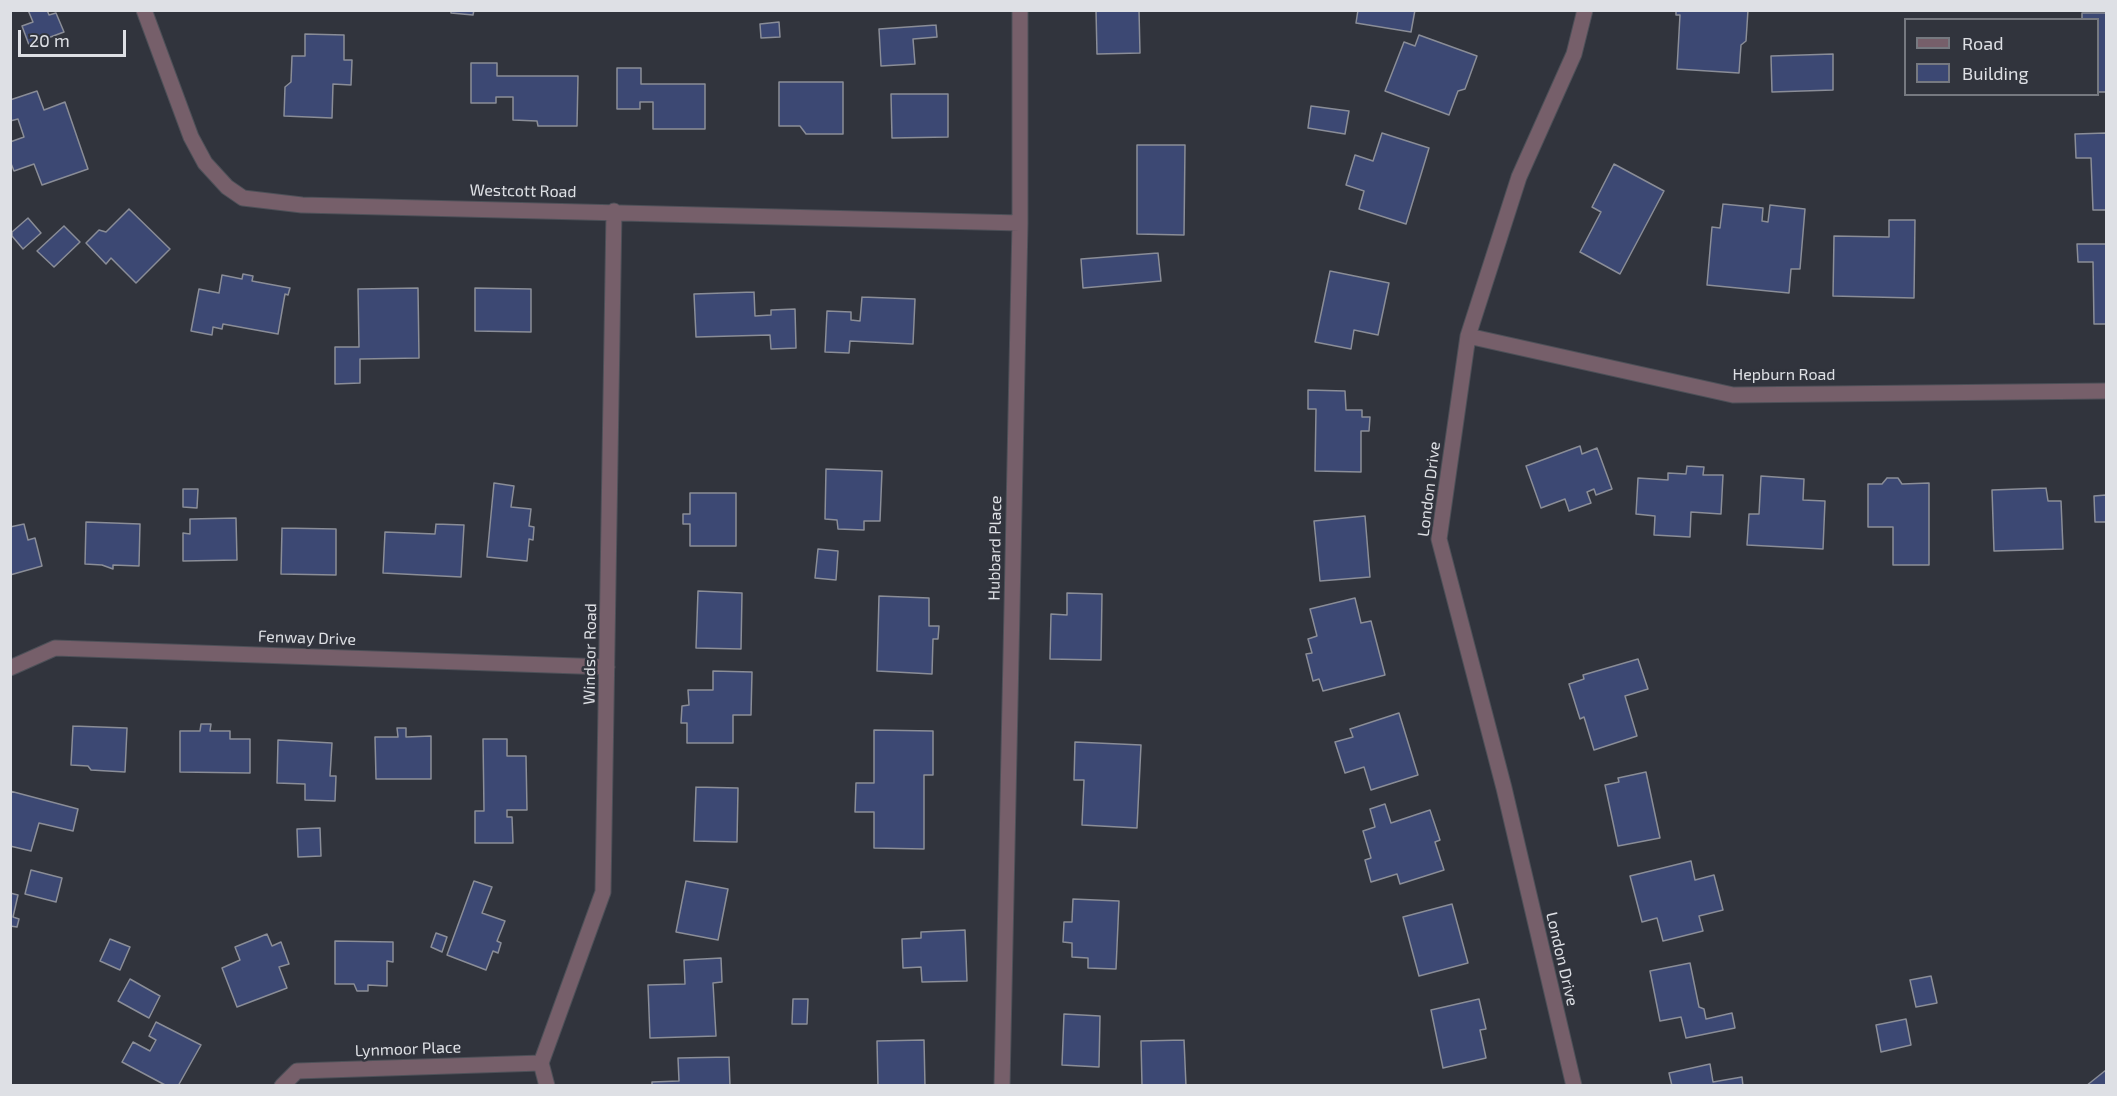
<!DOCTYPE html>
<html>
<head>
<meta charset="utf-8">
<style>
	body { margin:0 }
	#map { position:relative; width:2117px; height:1096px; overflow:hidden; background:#31343d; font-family:"Exo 2",sans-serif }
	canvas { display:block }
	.frame { position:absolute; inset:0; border:12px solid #dee0e5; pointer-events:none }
	.legend { position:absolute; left:1904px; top:18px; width:195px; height:78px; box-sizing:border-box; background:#31343d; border:2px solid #767980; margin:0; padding:8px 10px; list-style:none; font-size:18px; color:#dee0e5 }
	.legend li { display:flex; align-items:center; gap:12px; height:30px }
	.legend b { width:30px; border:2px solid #767980 }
	.scale { position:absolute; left:18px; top:30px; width:108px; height:27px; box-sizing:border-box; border:3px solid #dee0e5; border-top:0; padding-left:8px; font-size:18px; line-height:21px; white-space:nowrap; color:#dee0e5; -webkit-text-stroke:4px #31343d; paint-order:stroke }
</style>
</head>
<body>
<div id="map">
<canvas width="2117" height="1096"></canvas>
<div class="frame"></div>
<ul class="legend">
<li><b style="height:8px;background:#765f6a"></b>Road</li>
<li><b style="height:16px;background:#3c4873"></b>Building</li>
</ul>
<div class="scale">20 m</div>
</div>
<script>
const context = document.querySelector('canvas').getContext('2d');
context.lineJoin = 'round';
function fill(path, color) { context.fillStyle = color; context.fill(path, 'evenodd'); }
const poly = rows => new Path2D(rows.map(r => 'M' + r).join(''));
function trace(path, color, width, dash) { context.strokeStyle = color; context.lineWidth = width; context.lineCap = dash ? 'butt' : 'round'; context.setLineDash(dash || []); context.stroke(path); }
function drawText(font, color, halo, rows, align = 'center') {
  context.font = font + ' "Exo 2",sans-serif'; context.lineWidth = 5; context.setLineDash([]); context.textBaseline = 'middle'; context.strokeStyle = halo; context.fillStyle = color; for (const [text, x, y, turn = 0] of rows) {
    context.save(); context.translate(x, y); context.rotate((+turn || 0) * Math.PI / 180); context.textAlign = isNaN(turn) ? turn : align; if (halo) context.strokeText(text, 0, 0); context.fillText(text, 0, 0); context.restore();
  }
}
const building = poly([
	[28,10,47,10,49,15,56,13,64,32,29,45,22,26,33,22,28,10],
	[451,10,474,10,473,15,451,13,451,10],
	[1096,10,1139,10,1140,53,1097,54,1096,10],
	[1358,10,1415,10,1411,32,1356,23,1358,10],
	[1676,10,1748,10,1746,41,1741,45,1739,73,1677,69,1680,15,1676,15,1676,10],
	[2082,13,2106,13,2106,92,2098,92,2098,20,2082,20,2082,13],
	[779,22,780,37,761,38,760,24,779,22],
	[936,25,937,37,913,39,915,64,881,66,879,29,936,25],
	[305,34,344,35,344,60,352,60,351,85,333,84,332,118,284,116,285,87,291,82,292,56,305,56,305,34],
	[1419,35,1477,56,1465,89,1458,91,1449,115,1385,91,1404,42,1415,46,1419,35],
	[1833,54,1833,90,1772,92,1771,56,1833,54],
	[471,63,497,63,497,76,578,76,577,126,538,126,537,121,513,120,513,97,496,97,496,103,471,103,471,63],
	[617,68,641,68,641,84,705,84,705,129,653,129,653,102,640,102,640,109,617,109,617,68],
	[779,82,843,82,843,134,806,134,800,126,779,126,779,82],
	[37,91,44,110,65,102,88,169,42,185,34,164,14,171,10,161,10,142,24,137,18,119,10,121,10,100,37,91],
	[891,94,948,94,948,137,892,138,891,94],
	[1311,106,1349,111,1345,134,1308,128,1311,106],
	[1382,133,1429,148,1406,224,1359,209,1364,191,1346,185,1355,155,1373,161,1382,133],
	[2106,133,2106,210,2093,210,2091,158,2076,158,2075,134,2106,133],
	[1137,145,1185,145,1184,235,1137,234,1137,145],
	[1614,164,1664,191,1620,274,1580,252,1601,212,1592,207,1614,164],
	[1723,204,1763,208,1762,221,1768,222,1770,205,1805,209,1800,269,1791,269,1789,293,1707,285,1712,227,1720,228,1723,204],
	[129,209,170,249,136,283,111,258,106,264,86,243,99,230,106,232,129,209],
	[28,218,41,233,23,249,12,236,12,232,28,218],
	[1889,220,1915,220,1914,298,1833,296,1834,236,1889,237,1889,220],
	[64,226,80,242,54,267,37,251,64,226],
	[2077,244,2106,244,2106,324,2094,324,2093,262,2078,262,2077,244],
	[1158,253,1161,281,1083,288,1081,259,1158,253],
	[1330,271,1389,283,1378,335,1354,330,1351,349,1315,342,1330,271],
	[243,274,253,276,252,281,290,288,288,295,285,294,278,334,223,324,222,329,213,327,212,335,191,331,199,289,219,293,222,275,242,279,243,274],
	[418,288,419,358,360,359,360,383,335,384,335,347,359,347,358,289,418,288],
	[475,288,531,289,531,332,475,331,475,288],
	[754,292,755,316,771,315,771,310,795,309,796,348,771,349,770,335,696,337,694,294,754,292],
	[862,297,915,299,913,344,850,341,849,353,825,352,827,311,851,312,851,320,860,321,862,297],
	[1308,390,1345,391,1346,410,1362,410,1362,417,1370,417,1369,431,1361,431,1361,472,1315,471,1316,409,1308,409,1308,390],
	[1580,446,1582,454,1597,448,1612,489,1596,495,1594,489,1587,492,1591,503,1569,511,1565,499,1541,508,1526,466,1580,446],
	[1687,466,1704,467,1703,475,1723,475,1721,514,1691,512,1690,537,1654,535,1655,516,1636,514,1638,478,1668,480,1668,473,1686,474,1687,466],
	[826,469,882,471,880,521,864,521,864,530,838,529,837,520,825,519,826,469],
	[1761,476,1804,479,1803,500,1825,501,1823,549,1747,545,1749,514,1759,514,1761,476],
	[1887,478,1898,478,1902,484,1929,483,1929,565,1893,565,1893,527,1868,527,1868,484,1882,484,1887,478],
	[494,483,514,486,511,507,531,509,529,526,534,527,533,540,529,539,527,561,487,557,494,483],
	[2046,488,2048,501,2061,501,2063,549,1994,551,1992,490,2046,488],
	[183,489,198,489,197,508,183,507,183,489],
	[690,493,736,493,736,546,690,546,690,524,683,524,683,514,690,514,690,493],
	[2106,495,2106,522,2095,522,2094,496,2106,495],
	[1365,516,1370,577,1320,581,1314,521,1365,516],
	[236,518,237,560,183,561,183,533,190,534,190,519,236,518],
	[86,522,140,524,139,566,113,565,113,569,102,565,85,564,86,522],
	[24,524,28,540,35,538,42,566,10,575,10,527,24,524],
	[436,524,464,525,461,577,383,573,385,532,435,534,436,524],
	[282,528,336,529,336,575,281,574,282,528],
	[818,549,838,551,836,580,815,578,818,549],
	[698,591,742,593,741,649,696,648,698,591],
	[1067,593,1102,594,1101,660,1050,659,1051,614,1067,615,1067,593],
	[879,596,929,598,929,626,939,626,938,639,933,639,932,674,877,671,879,596],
	[1355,598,1361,623,1371,621,1385,675,1323,691,1319,679,1313,681,1306,654,1312,653,1308,639,1317,636,1310,609,1355,598],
	[1638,659,1648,689,1625,696,1637,736,1594,750,1584,717,1580,719,1569,684,1584,679,1583,675,1638,659],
	[713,671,752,672,751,715,733,715,733,743,687,743,687,723,681,723,682,706,689,705,688,690,713,690,713,671],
	[1399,713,1418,775,1371,790,1364,767,1345,773,1335,742,1353,737,1350,729,1399,713],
	[201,724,211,724,210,731,230,731,230,739,250,739,250,773,180,772,180,731,200,731,201,724],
	[73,726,127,728,125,772,91,770,88,766,71,765,73,726],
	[397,728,406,728,406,737,431,736,431,779,376,779,375,737,398,737,397,728],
	[874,730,933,731,933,775,924,775,924,849,874,848,874,812,855,812,856,783,874,783,874,730],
	[483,739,507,739,507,756,526,756,527,810,507,810,507,817,512,817,513,843,475,843,475,811,484,811,483,739],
	[278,740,332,743,330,776,336,776,335,801,305,800,305,784,277,783,278,740],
	[1075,742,1141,745,1137,828,1082,825,1084,780,1074,780,1075,742],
	[1646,772,1660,838,1618,846,1605,785,1619,782,1618,778,1646,772],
	[696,787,738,788,737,842,694,841,696,787],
	[10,791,78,809,73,831,39,823,31,851,10,846,10,791],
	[1385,804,1391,823,1430,810,1440,840,1435,842,1444,870,1400,884,1397,874,1371,882,1365,860,1371,858,1363,831,1375,827,1370,809,1385,804],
	[320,828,321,856,298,857,297,829,320,828],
	[1691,861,1695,880,1714,875,1723,910,1699,916,1703,931,1663,941,1657,918,1642,922,1630,876,1691,861],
	[31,870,62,878,56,902,25,894,31,870],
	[474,881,492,887,482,913,505,921,497,941,501,943,498,953,493,951,486,970,447,955,474,881],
	[686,881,728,889,718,940,676,932,686,881],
	[10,893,18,895,13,917,19,919,17,927,10,926,10,893],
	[1073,899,1119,901,1116,969,1088,968,1088,958,1072,957,1072,943,1063,942,1064,922,1072,922,1073,899],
	[1452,904,1468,963,1419,976,1403,917,1452,904],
	[965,930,967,981,922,982,921,967,903,968,902,939,921,938,921,932,965,930],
	[436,933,447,937,442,952,431,947,436,933],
	[267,934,272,946,281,942,289,964,279,967,287,988,237,1007,222,968,240,960,235,947,267,934],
	[110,939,130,947,120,970,100,961,110,939],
	[335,941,393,942,393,962,387,961,387,986,368,985,368,991,357,991,354,984,335,984,335,941],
	[721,958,722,982,713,983,716,1036,650,1038,648,985,685,984,684,960,721,958],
	[1690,963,1699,1007,1704,1009,1706,1019,1732,1013,1735,1028,1686,1038,1681,1017,1660,1021,1650,971,1690,963],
	[1931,976,1937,1003,1916,1007,1910,980,1931,976],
	[130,979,160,996,149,1018,118,1001,130,979],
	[793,999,808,999,807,1024,792,1024,793,999],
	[1479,999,1486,1029,1480,1030,1486,1058,1443,1068,1431,1010,1479,999],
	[1064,1014,1100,1016,1099,1067,1062,1065,1064,1014],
	[1906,1019,1911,1045,1881,1052,1876,1025,1906,1019],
	[156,1022,201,1045,178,1086,167,1086,122,1062,133,1042,150,1051,156,1040,149,1036,156,1022],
	[924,1040,925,1086,878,1086,877,1041,924,1040],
	[1184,1040,1186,1086,1142,1086,1141,1041,1184,1040],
	[729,1057,730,1086,652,1086,652,1082,679,1081,678,1058,729,1057],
	[1710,1064,1713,1082,1742,1077,1743,1086,1672,1086,1669,1073,1710,1064],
	[2106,1070,2106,1086,2086,1086,2106,1070]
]);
const minor = poly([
	[144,10,191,137,205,163,227,187,243,198,302,205,1020,223],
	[1468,336,1733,395,2106,391],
	[10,668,55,648,607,667],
	[282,1086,297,1071,541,1063],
	[547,1086,541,1063,603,892,614,211],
	[1002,1086,1020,223,1020,10],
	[1574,1086,1504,788,1439,539,1468,336,1519,177,1574,54,1585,10]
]);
const streetNames = [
	["Westcott Road",523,191,1],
	["Hepburn Road",1784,375],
	["London Drive",1429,489,-83],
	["Hubbard Place",995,548,-89],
	["Fenway Drive",307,638,2],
	["Windsor Road",590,654,-89],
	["London Drive",1562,959,77],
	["Lynmoor Place",408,1049,-2]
];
fill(building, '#3c4873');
trace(building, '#8a8d97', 1.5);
trace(minor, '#4d5058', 17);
trace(minor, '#765f6a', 15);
drawText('16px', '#dee0e5', '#31343d', streetNames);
</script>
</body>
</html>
